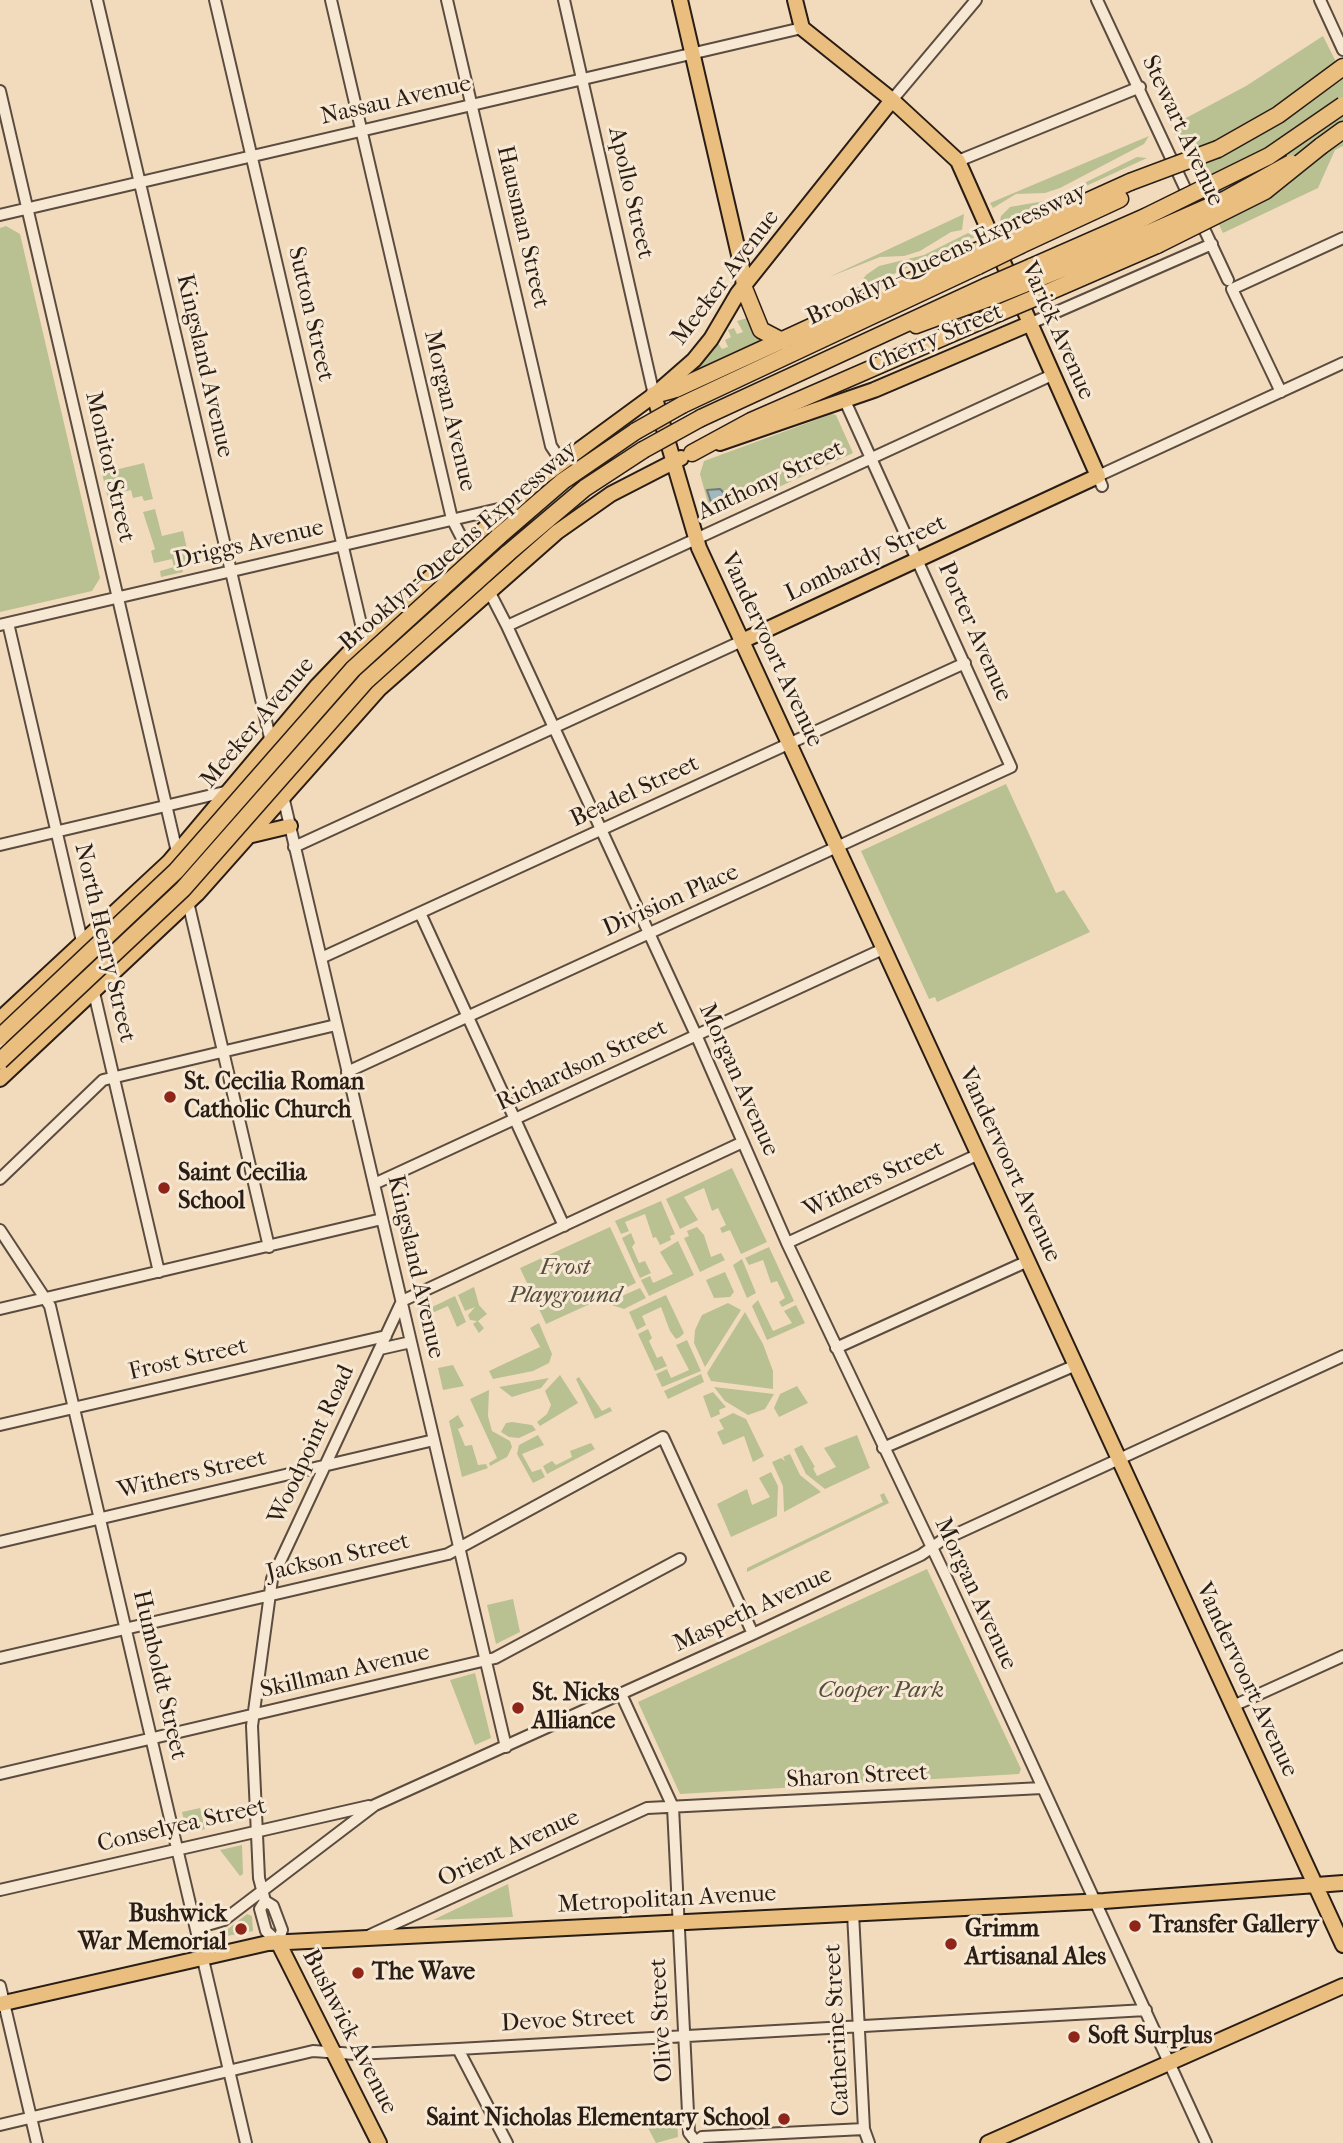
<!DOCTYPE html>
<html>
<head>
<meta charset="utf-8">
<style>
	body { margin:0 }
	canvas { display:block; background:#f2dbbc }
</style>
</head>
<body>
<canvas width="1343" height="2143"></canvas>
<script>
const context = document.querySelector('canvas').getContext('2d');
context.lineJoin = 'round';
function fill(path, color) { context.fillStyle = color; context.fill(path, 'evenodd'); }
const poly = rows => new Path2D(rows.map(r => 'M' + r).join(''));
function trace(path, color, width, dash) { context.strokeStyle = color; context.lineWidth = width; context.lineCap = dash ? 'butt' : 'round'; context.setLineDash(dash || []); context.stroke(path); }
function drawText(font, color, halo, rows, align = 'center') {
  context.font = font + ' "IM FELL French Canon",serif'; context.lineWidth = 6; context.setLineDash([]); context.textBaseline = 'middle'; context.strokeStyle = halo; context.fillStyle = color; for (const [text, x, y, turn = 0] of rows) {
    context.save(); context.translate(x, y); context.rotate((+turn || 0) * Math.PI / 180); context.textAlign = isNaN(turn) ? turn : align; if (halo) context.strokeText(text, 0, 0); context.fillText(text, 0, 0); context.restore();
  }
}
const green = poly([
	[1323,36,1343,76,1343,146,1335,150,1318,188,1223,233,1171,126,1246,86],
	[1149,136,1144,144,1060,188,1045,193,1016,194,993,208,990,203],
	[1137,157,1147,158,999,226,1001,216,1010,207,1050,200],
	[964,214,962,230,951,232,920,251,904,256,880,257,829,277],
	[6,226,20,234,100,578,92,591,0,612,0,228],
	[968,233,975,237,854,292,866,275,879,266,924,255],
	[747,318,761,342,683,381,715,339,722,349,728,347,725,340,731,337,728,330,734,328,737,334,743,332,737,321],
	[832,414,836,415,853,453,718,515,711,514,700,474,704,461],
	[144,463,153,499,144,501,142,496,133,498,131,490,119,493,121,501,109,504,102,473],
	[155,509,162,536,183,531,190,562,181,564,183,572,161,577,160,571,174,567,172,559,154,563,151,551,155,549,143,512],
	[1006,784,1056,893,1064,890,1090,932,937,1002,935,997,929,999,861,851],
	[732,1168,767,1242,741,1254,730,1230,722,1233,720,1228,726,1225,718,1208,712,1211,704,1188,684,1197,698,1220,680,1229,666,1199],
	[661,1201,675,1234,670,1236,671,1240,660,1245,656,1237,653,1238,645,1214,625,1222,629,1231,621,1234,615,1221],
	[610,1227,636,1283,546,1324,520,1268],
	[697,1227,704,1235,711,1257,721,1253,725,1260,700,1272,684,1238,689,1236,687,1231],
	[631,1233,635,1243,632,1247,639,1263,645,1261,651,1273,640,1278,622,1238],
	[678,1241,694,1275,649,1296,641,1280,650,1276,653,1283,673,1274,660,1252],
	[769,1247,794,1301,782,1307,779,1302,785,1298,777,1281,771,1283,763,1260,749,1265,745,1258],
	[742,1259,756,1293,747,1298,733,1265],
	[725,1272,734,1292,730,1297,714,1298,706,1280],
	[474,1287,479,1305,487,1314,478,1321,484,1328,479,1333,473,1324,477,1321,470,1320,468,1315,475,1307,465,1311,458,1295],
	[640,1288,646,1298,624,1309,606,1303],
	[666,1295,684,1333,680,1337,676,1339,670,1331,661,1307,642,1316,646,1325,637,1330,629,1312],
	[455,1296,466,1322,457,1327,448,1306,430,1314,434,1324,428,1327,426,1310],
	[758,1300,773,1331,792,1323,784,1311,796,1305,805,1323,767,1340,752,1306],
	[728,1303,741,1310,705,1367,694,1343,695,1330,702,1315],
	[745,1312,763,1344,773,1371,773,1389,711,1381,707,1373],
	[539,1323,552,1354,549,1363,533,1371,493,1379,489,1371,540,1347,545,1356,530,1328],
	[648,1329,652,1338,649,1341,657,1358,662,1356,667,1366,655,1371,638,1334],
	[687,1340,701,1371,662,1387,656,1374,667,1369,671,1378,689,1370,676,1345],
	[453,1365,464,1386,443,1390,438,1368],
	[701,1374,704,1382,668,1399,664,1391],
	[560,1375,578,1403,540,1426,537,1422,547,1414,551,1405,545,1391],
	[579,1377,602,1411,610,1407,612,1411,595,1419,576,1379],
	[549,1378,541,1388,512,1397,499,1387],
	[797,1386,808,1403,779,1417,774,1408,780,1394],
	[714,1387,774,1394,765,1409,748,1415,725,1401],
	[489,1390,488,1416,492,1431,510,1441,512,1447,507,1457,490,1466,489,1463,497,1458,470,1399],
	[713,1392,726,1407,719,1410,720,1414,711,1418,703,1396],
	[733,1413,746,1419,764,1456,753,1462,744,1436,723,1445,717,1432,724,1429,719,1420],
	[458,1415,464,1426,458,1429,465,1446,472,1445,478,1465,486,1464,488,1468,462,1477,449,1421],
	[512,1422,532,1425,536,1430,519,1438,509,1437,501,1432,506,1423],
	[538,1435,544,1445,522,1454,532,1472,541,1469,545,1477,533,1483,517,1454,519,1445],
	[857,1435,870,1468,825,1489,806,1474,794,1449,802,1445,815,1467,813,1468,817,1476,836,1467,824,1448],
	[591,1443,595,1449,547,1474,543,1466,552,1461,556,1465,572,1457,570,1451],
	[790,1454,800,1475,821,1492,784,1512,783,1486,772,1462,781,1458,785,1461,783,1457],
	[771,1472,778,1486,777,1516,731,1537,717,1504,747,1489,752,1505,770,1497,759,1478],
	[884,1493,889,1503,747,1572,747,1568,883,1502,880,1495],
	[927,1569,1021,1769,1019,1774,680,1794,638,1702],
	[513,1599,520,1632,496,1644,487,1605],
	[475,1673,491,1738,475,1745,450,1680],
	[200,1808,205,1829,187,1833,182,1812],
	[242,1845,243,1874,240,1876,220,1850],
	[508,1884,513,1917,433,1920],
	[247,1914,252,1916,253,1931,227,1936,228,1929],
	[677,2119,678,2137,656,2143,646,2124]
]);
const water = poly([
	[720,489,733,502,717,509,712,505,707,490,720,489]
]);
const minor = poly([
	[97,0,271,742,273,774,283,796,506,1747],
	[215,0,364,637],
	[331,0,452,519,507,626,697,1037,787,1243,947,1579,1206,2143],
	[447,0,551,446,561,461],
	[564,0,654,395],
	[1097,0,1228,280],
	[1320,0,1343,50],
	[0,91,177,852],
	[892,100,976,0],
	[958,161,1140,87],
	[0,215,802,28],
	[1029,324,1212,244],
	[1281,392,1232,289,1343,238],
	[1102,486,1098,476,1343,363],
	[8,623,159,1272],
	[0,625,507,507],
	[507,626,1052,375],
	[0,845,229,791],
	[294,847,742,641],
	[188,902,269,1247],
	[421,915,564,1226],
	[321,958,965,663],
	[347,1072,1011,767,845,401],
	[0,1179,103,1080,336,1025],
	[374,1184,883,949],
	[0,1230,50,1306,246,2143],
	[787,1243,979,1154],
	[402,1301,743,1142],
	[0,1309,382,1219],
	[836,1348,1028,1261],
	[380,1349,411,1342],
	[0,1425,386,1336],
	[883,1448,1076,1365],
	[0,1542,434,1440],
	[0,1658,448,1554,663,1437,753,1634],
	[621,1694,673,1807,689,2133,697,2143],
	[1233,1706,1343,1656],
	[0,1774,495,1658,680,1559],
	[0,1890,369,1806],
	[265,1901,260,1909,266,1931,278,1942,282,1930,273,1906,265,1901,259,1878,252,1726,272,1579,402,1301],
	[853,1913,864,2129,869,2143],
	[197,1928,224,1920,375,1805,753,1634,921,1555,941,1541,1343,1356],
	[370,1935,647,1808,1042,1788],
	[0,1986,37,2143],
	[458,2049,507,2143],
	[0,2125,313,2051,355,2054,458,2049,1146,2010],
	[695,2143,702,2137,864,2129]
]);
const major = poly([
	[680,0,742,268,744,288],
	[654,395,699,548,1343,1945],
	[720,443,874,390,1029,324],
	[742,641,1098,476,958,161,892,100,802,28,795,0],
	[248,836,290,826],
	[0,1019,169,862,317,686,364,637,541,478,654,395,694,360,711,339,738,293,892,100],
	[0,1079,197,894,379,689,557,532,611,494,681,458],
	[278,1942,379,2143],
	[0,2004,268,1943,1104,1901,1343,1883],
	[988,2143,1343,1986]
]);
const highway = poly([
	[1321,146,1343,130],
	[1218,149,1278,115,1343,67],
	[1015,234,1130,182],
	[1021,245,1120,199],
	[1031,267,1145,217],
	[1037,279,1151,232],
	[744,288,761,330,782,341],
	[1044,294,1157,245],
	[916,325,992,297],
	[654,395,676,389,972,253],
	[682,405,978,266],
	[701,418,987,286],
	[692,453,751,421,999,313],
	[498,537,563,481,636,431],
	[507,554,585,488,643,450]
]);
const highwayBridge = poly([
	[1130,182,1218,149],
	[1145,217,1269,156,1343,105],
	[1151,232,1226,199,1291,163],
	[1157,245,1265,191,1321,146],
	[972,253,1015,234],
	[978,266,1021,245],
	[987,286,1031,267],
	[992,297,1037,279],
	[999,313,1044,294],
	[636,431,682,405],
	[643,450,701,418],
	[0,1037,176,871,353,669,498,537],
	[0,1061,183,889,366,681,507,554]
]);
const markers = [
	[170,1097,7,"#8f2418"],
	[164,1188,7,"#8f2418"],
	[518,1708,7,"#8f2418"],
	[1135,1926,7,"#8f2418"],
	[241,1929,7,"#8f2418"],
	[951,1944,7,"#8f2418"],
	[358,1973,7,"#8f2418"],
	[1074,2037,7,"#8f2418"],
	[784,2119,7,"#8f2418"]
];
const streetNames = [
	["Nassau Avenue",396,101,-13],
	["Stewart Avenue",1182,131,65],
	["Apollo Street",630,193,77],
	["Hausman Street",522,227,77],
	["Brooklyn-Queens Expressway",947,255,-25],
	["Meeker Avenue",726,278,-53],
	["Sutton Street",310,314,77],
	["Varick Avenue",1057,331,66],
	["Cherry Street",936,339,-23],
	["Kingsland Avenue",204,366,77],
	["Morgan Avenue",449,411,77],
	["Monitor Street",109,467,77],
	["Anthony Street",771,481,-25],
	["Driggs Avenue",249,545,-13],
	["Brooklyn-Queens Expressway",459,547,-41],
	["Lombardy Street",866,559,-25],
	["Porter Avenue",974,632,66],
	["Vandervoort Avenue",771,650,65],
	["Meeker Avenue",258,723,-50],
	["Beadel Street",635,792,-25],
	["Division Place",671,901,-24],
	["North Henry Street",104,943,77],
	["Richardson Street",582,1066,-25],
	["Morgan Avenue",738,1080,66],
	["Vandervoort Avenue",1009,1165,65],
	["Withers Street",874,1180,-25],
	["Kingsland Avenue",415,1267,77],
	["Frost Street",188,1360,-13],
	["Woodpoint Road",312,1445,-65],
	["Withers Street",192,1475,-13],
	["Jackson Street",338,1558,-13],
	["Morgan Avenue",975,1594,65],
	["Maspeth Avenue",753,1610,-25],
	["Skillman Avenue",345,1672,-13],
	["Humboldt Street",159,1675,77],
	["Vandervoort Avenue",1246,1680,65],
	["Sharon Street",857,1777,-3],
	["Conselyea Street",182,1826,-13],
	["Orient Avenue",509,1849,-25],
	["Metropolitan Avenue",667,1900,-3],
	["Olive Street",662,2020,-93],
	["Devoe Street",568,2021,-3],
	["Catherine Street",838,2030,-93],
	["Bushwick Avenue",349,2032,63]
];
const poiNames = [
	["St. Cecilia Roman",184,1083],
	["Catholic Church",184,1111],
	["Saint Cecilia",178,1174],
	["School",178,1202],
	["St. Nicks",532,1694],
	["Alliance",532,1722],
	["Bushwick",227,1915,"right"],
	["War Memorial",227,1943,"right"],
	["Transfer Gallery",1149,1926],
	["Grimm",965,1930],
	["Artisanal Ales",965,1958],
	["The Wave",372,1973],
	["Soft Surplus",1088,2037],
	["Saint Nicholas Elementary School",770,2119,"right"]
];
const parkNames = [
	["Frost",565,1268],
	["Playground",565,1296],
	["Cooper Park",881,1691]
];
fill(green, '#b9c092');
fill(water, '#a1b8bd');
trace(water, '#717a7a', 2);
trace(minor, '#5b4c3f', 14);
trace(major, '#291d15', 18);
trace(highway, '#291d15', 19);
trace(minor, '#f7e8d3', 10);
trace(major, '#e9be7e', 14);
trace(highway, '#e9be7e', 16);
trace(highwayBridge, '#291d15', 19, []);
trace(highwayBridge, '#e9be7e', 16);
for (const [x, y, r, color] of markers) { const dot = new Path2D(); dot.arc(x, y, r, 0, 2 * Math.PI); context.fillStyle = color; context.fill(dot); trace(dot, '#f7e8d3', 2.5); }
drawText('24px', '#291d15', '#f7e8d3', streetNames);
drawText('bold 24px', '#291d15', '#f7e8d3', poiNames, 'left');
drawText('italic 24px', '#544e3a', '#f7e8d3', parkNames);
</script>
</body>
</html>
